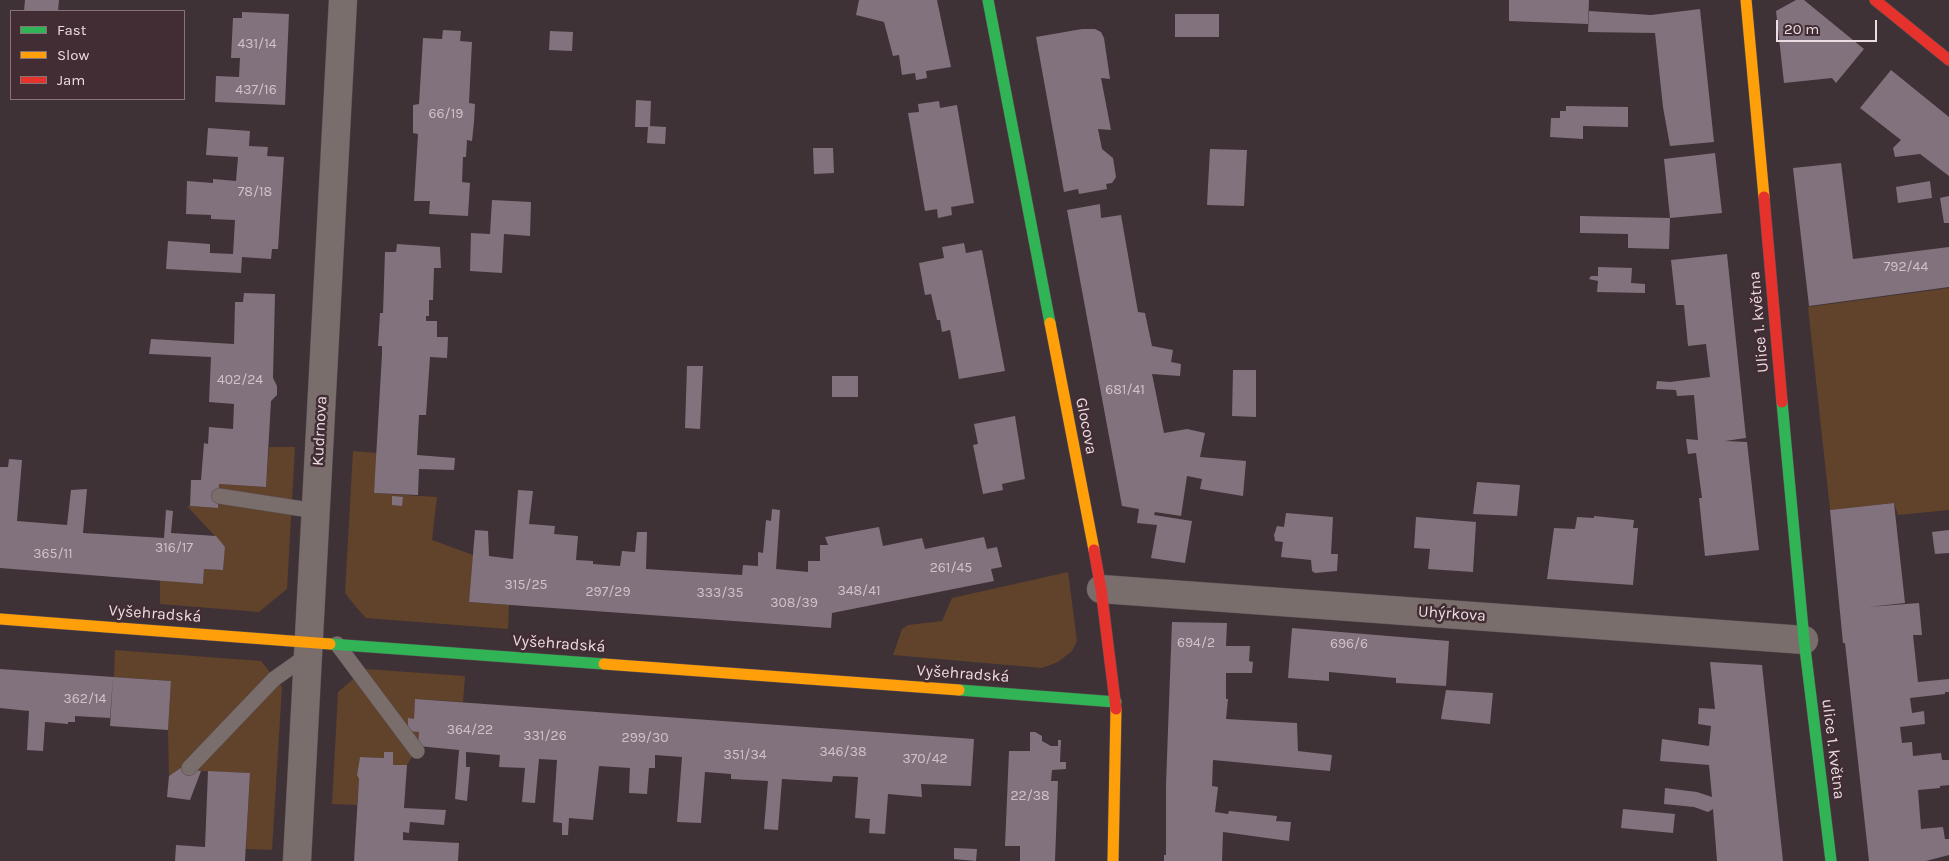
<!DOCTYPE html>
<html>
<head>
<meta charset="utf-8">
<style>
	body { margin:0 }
	#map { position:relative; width:1949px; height:861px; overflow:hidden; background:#3e3236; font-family:Karla,sans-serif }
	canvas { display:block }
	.legend { position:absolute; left:10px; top:10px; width:175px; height:90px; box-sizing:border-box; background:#432d34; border:1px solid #867379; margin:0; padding:6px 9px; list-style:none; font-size:15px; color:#ebdde1 }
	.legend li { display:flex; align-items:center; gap:10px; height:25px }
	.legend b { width:25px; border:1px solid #867379 }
	.scale { position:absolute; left:1776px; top:20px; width:101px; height:22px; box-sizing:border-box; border:2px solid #ebdde1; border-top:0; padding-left:6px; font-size:15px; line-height:18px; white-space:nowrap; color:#ebdde1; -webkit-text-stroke:4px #432d34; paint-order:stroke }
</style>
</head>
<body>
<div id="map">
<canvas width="1949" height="861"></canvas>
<ul class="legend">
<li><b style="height:6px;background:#30b455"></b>Fast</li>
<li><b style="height:6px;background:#ff9f0a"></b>Slow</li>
<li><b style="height:6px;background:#e5322d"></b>Jam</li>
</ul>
<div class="scale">20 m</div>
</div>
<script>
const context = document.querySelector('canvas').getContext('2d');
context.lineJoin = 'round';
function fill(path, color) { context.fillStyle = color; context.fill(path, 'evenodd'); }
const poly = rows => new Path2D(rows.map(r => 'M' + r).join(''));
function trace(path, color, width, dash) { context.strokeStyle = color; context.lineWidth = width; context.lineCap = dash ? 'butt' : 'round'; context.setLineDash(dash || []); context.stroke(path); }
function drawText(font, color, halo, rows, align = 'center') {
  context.font = font + ' Karla,sans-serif'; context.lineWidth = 5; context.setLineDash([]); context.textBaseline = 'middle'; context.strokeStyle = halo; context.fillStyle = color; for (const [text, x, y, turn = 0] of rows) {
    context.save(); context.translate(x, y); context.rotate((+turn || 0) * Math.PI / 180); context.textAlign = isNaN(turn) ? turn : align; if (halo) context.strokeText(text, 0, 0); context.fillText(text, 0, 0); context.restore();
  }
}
const green = poly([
	[1949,288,1949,510,1898,515,1894,503,1830,510,1808,307],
	[269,447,295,447,287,589,259,612,160,604,160,580,203,584,204,569,223,570,225,547,187,506,218,508,219,484,266,487],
	[353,451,377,453,374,493,437,497,432,540,473,555,469,602,509,605,508,629,366,618,356,607,345,593],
	[1068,572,1077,641,1072,651,1058,662,1042,668,893,655,902,629,908,625,942,621,952,598],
	[115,650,261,661,282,687,272,850,246,849,250,773,201,771,182,767,169,776,168,730,171,681,114,677],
	[365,669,465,676,463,702,415,699,414,719,408,719,408,730,419,732,418,746,407,765,393,765,393,752,385,752,384,758,360,757,357,775,359,779,357,805,332,804,338,692]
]);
const building = poly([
	[25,0,59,0,58,11,24,11],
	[859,0,937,0,951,67,926,71,927,78,916,80,915,73,902,75,899,55,893,56,884,22,856,15],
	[1509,0,1589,0,1588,24,1509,21],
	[1796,0,1804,0,1864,49,1836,83,1832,78,1784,83,1776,11],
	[1700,9,1714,142,1670,146,1663,107,1655,33,1588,32,1589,11,1651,15],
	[242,12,289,14,285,105,215,102,216,76,239,77,240,58,231,58,233,18,242,18],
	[1175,14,1219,14,1219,37,1175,37],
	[1082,29,1095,29,1101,32,1104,38,1110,79,1101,78,1111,130,1098,129,1102,149,1113,158,1116,177,1112,183,1106,184,1107,189,1079,194,1078,189,1064,192,1036,37],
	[443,30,461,31,460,41,472,42,469,103,475,104,474,122,472,141,467,140,466,157,463,157,462,182,470,183,468,216,429,214,430,201,414,201,418,134,413,133,413,105,419,104,423,38,442,39],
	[550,31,573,32,572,51,549,50],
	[1891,70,1949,117,1949,176,1920,154,1895,157,1893,148,1901,140,1860,108],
	[636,100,651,101,650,126,666,127,665,144,647,143,648,127,635,127],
	[939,101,940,108,957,105,974,203,951,207,952,215,938,218,937,209,925,211,908,113,919,112,918,104],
	[1566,106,1628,107,1628,127,1583,126,1583,139,1550,137,1551,118,1560,118,1560,111,1566,111],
	[208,128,250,131,249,146,268,147,267,156,284,157,278,249,272,249,271,259,242,257,241,273,166,269,168,241,210,244,210,253,233,254,235,220,211,219,211,215,186,214,187,181,213,183,213,179,236,181,238,157,206,155],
	[813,148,833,148,834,173,814,174],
	[1210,149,1247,150,1244,206,1207,205],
	[1715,153,1722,213,1670,218,1664,159],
	[1841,163,1853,259,1949,247,1949,287,1809,306,1793,168],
	[1930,181,1932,198,1898,203,1896,187],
	[1949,196,1949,223,1944,223,1940,198],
	[492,200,531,202,530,236,504,234,502,273,470,271,471,233,490,234],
	[1100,204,1101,218,1121,215,1138,312,1145,313,1152,346,1173,350,1171,362,1181,364,1180,376,1152,374,1164,433,1187,429,1205,433,1200,457,1246,461,1243,496,1200,489,1202,479,1187,476,1181,516,1155,512,1154,515,1192,521,1185,563,1151,558,1157,525,1137,523,1139,509,1122,506,1067,210],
	[1580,216,1670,218,1669,249,1628,248,1628,234,1580,233],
	[964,243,966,253,982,250,1005,371,959,379,950,330,942,332,940,320,937,320,931,294,925,295,919,263,944,258,942,247],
	[397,244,440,247,441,268,434,268,433,300,429,300,429,316,426,316,426,321,437,321,437,337,448,337,447,358,430,357,426,415,419,415,417,455,455,458,454,470,419,469,418,495,374,493,382,354,382,346,378,346,380,313,383,313,385,252,396,252],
	[1727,254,1746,438,1725,441,1747,442,1759,550,1705,556,1699,498,1702,498,1696,453,1688,454,1686,439,1698,440,1694,395,1677,396,1676,390,1656,389,1657,381,1670,382,1710,377,1706,344,1688,346,1684,305,1676,305,1671,260],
	[1598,267,1632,268,1631,283,1645,284,1645,293,1597,292,1598,281,1589,279,1591,276,1598,276],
	[244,293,275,294,273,378,277,386,277,395,271,401,266,487,219,484,218,508,190,506,191,480,201,480,204,443,208,444,209,427,233,429,234,404,209,402,211,357,149,354,151,339,234,344,235,302,243,302],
	[687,366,703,366,700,429,685,428],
	[1233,370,1256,370,1256,417,1232,416],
	[832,376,858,376,858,397,832,397],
	[1015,416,1025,479,1002,484,1003,490,983,494,973,445,978,444,974,424],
	[9,459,22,460,17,521,67,525,71,490,87,489,83,533,164,538,166,510,173,511,171,533,216,536,225,547,223,570,204,569,203,584,0,568,0,467,8,467],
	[1477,482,1520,485,1517,516,1473,514],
	[518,490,533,491,529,524,555,526,554,534,578,536,576,560,593,561,593,564,620,566,622,551,635,552,637,532,647,532,646,569,742,575,743,565,758,566,758,552,763,553,766,520,771,521,772,509,780,510,776,569,808,572,808,561,820,561,820,545,828,545,825,537,879,527,883,546,922,538,925,549,984,537,987,549,997,547,1002,567,991,569,994,581,832,613,831,628,469,602,475,530,488,531,489,556,513,559],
	[392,496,403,497,402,506,392,505],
	[1894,503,1905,603,1868,607,1919,603,1922,635,1913,635,1918,682,1949,679,1949,692,1945,692,1945,694,1910,698,1912,713,1924,711,1925,724,1900,727,1902,743,1912,742,1913,756,1941,753,1942,760,1949,760,1949,785,1940,786,1940,788,1918,790,1921,829,1943,827,1945,839,1949,839,1949,855,1926,861,1869,861,1850,689,1845,643,1843,643,1830,510],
	[1286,513,1333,517,1331,554,1338,554,1337,571,1315,573,1312,571,1311,560,1281,557,1283,542,1275,541,1274,535,1277,526,1284,527],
	[1594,516,1634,520,1633,528,1638,528,1633,585,1547,579,1554,528,1575,529,1577,517,1594,518],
	[1416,517,1476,522,1473,572,1428,569,1430,549,1414,548],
	[1949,530,1949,553,1935,554,1932,532],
	[1172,622,1227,623,1226,646,1250,646,1249,661,1253,662,1252,673,1226,673,1226,699,1228,699,1226,719,1297,723,1298,751,1332,755,1330,771,1213,760,1212,786,1218,787,1215,812,1228,814,1229,811,1277,816,1276,821,1291,822,1289,841,1223,832,1222,861,1164,861,1164,855,1166,855,1166,784],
	[1292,628,1449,641,1446,686,1396,683,1396,678,1329,672,1329,681,1288,678],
	[1710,662,1762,665,1783,861,1717,861,1713,809,1708,812,1694,807,1664,804,1665,788,1697,792,1712,797,1709,765,1660,761,1662,739,1709,746,1711,726,1698,724,1699,708,1715,709],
	[0,669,113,677,110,718,75,716,75,722,68,722,68,724,45,722,43,751,27,750,29,711,0,708],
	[113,677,171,681,168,730,110,726],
	[1446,690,1493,693,1490,724,1441,719],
	[415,699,974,739,971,786,921,784,922,797,888,794,885,834,869,833,870,819,855,818,858,777,833,776,832,782,782,779,778,830,764,829,768,781,731,779,731,774,705,772,701,823,677,822,682,757,655,755,655,768,649,768,647,794,629,793,630,768,599,766,593,820,569,818,568,835,562,835,562,823,553,822,557,760,539,759,535,803,522,802,525,768,499,767,500,755,466,752,466,767,470,767,467,801,455,799,459,750,418,746,419,732,408,731,408,718,414,719],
	[1030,732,1035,732,1042,736,1042,741,1051,746,1058,746,1058,740,1061,740,1060,762,1066,762,1066,769,1052,770,1051,781,1058,781,1055,861,1020,861,1020,846,1005,846,1009,751,1030,751],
	[384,752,393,752,393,765,407,765,404,808,446,810,444,825,410,822,409,833,403,832,403,840,459,843,458,861,354,861,359,779,357,775,360,757,384,758],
	[182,767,201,771,190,800,167,797,169,776],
	[208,771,250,773,245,861,175,861,176,845,205,847],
	[1623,809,1675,814,1673,833,1621,828],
	[954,848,977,849,976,861,954,859]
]);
const lane = poly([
	[219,496,316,511],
	[337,644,417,751],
	[189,768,274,679,308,655]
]);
const street = poly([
	[1101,589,1804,640],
	[297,861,343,0]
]);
const fast = poly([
	[988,0,1050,323],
	[1782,402,1804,640,1831,861],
	[330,644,604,664],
	[959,690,1116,702]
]);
const slow = poly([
	[1746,0,1764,197],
	[1050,323,1094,550],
	[0,619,330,644],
	[604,664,959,690],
	[1113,861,1116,709]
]);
const jam = poly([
	[1875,0,1949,60],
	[1764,197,1782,402],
	[1094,550,1101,589,1116,709]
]);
const numberNames = [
	["431/14",257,44],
	["437/16",256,90],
	["66/19",446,114],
	["78/18",255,192],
	["792/44",1906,267],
	["402/24",240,380],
	["681/41",1125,390],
	["316/17",174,548],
	["365/11",53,554],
	["261/45",951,568],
	["315/25",526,585],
	["348/41",859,591],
	["297/29",608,592],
	["333/35",720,593],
	["308/39",794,603],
	["694/2",1196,643],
	["696/6",1349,644],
	["362/14",85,699],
	["364/22",470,730],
	["331/26",545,736],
	["299/30",645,738],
	["346/38",843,752],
	["351/34",745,755],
	["370/42",925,759],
	["22/38",1030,796]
];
const streetNames = [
	["Ulice 1. května",1759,322,-95],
	["Glocova",1086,426,79],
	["Kudrnova",320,431,-87],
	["Vyšehradská",155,614,4],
	["Uhýrkova",1452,614,4],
	["Vyšehradská",559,644,4],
	["Vyšehradská",963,674,4],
	["ulice 1. května",1833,749,83]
];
fill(green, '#61422b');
fill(building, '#81727e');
trace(lane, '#594e52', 16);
trace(street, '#594e52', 29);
trace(fast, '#594e52', 12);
trace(slow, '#594e52', 12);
trace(jam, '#594e52', 12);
trace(lane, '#796e6c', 15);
trace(street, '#796e6c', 28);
trace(fast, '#30b455', 11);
trace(slow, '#ff9f0a', 11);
trace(jam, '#e5322d', 11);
drawText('14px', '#d0c2c8', null, numberNames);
drawText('16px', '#ebdde1', '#432d34', streetNames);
</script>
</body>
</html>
